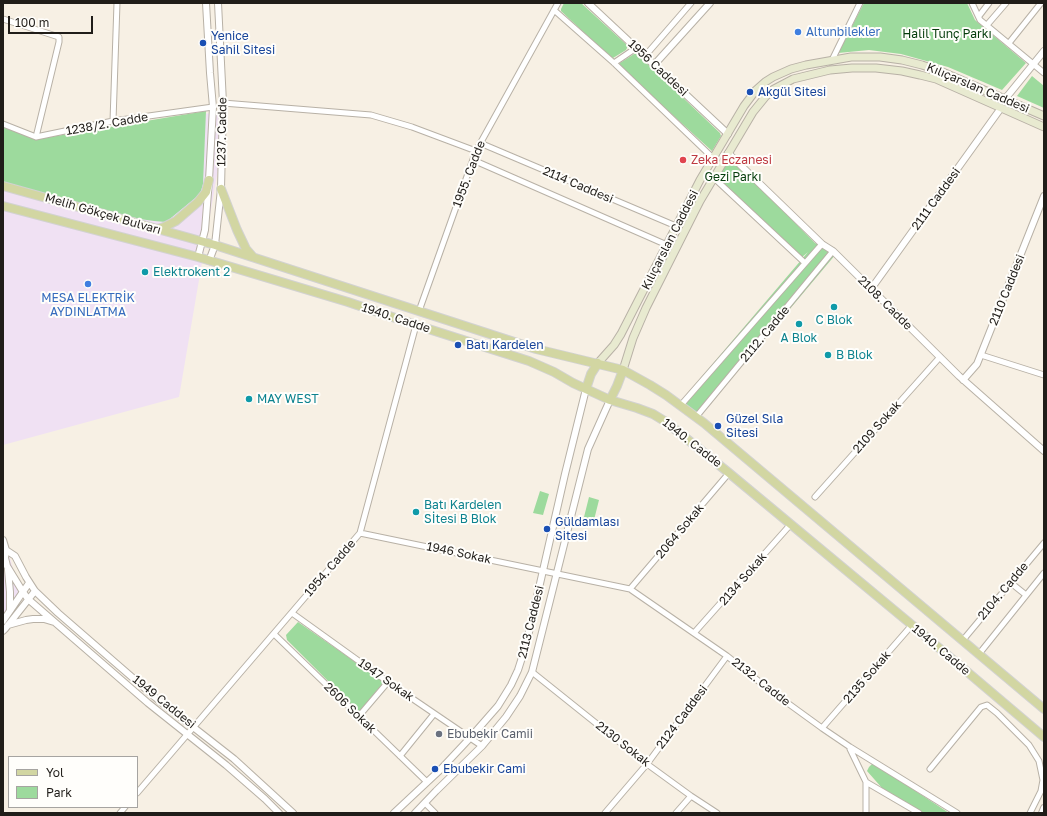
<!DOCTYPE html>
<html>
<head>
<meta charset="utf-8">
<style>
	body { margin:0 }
	#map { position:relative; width:1047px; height:816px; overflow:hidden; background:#f7f0e4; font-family:"Golos Text",sans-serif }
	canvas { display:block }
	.frame { position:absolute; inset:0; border:4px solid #201d19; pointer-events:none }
	.legend { position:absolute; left:8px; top:756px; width:130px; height:52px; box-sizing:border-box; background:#fffefb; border:1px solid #a6a4a1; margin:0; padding:5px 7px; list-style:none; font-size:12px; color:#201d19 }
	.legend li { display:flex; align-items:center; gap:8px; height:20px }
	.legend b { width:20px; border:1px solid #a6a4a1 }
	.scale { position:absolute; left:8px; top:16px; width:85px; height:18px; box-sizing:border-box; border:2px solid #201d19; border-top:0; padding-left:5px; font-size:12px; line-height:14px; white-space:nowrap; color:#201d19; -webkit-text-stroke:3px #fffefb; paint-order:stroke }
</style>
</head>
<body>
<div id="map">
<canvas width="1047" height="816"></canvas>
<div class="frame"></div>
<ul class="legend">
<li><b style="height:5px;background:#d2d6a2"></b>Yol</li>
<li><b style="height:11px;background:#9dda9d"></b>Park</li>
</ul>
<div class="scale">100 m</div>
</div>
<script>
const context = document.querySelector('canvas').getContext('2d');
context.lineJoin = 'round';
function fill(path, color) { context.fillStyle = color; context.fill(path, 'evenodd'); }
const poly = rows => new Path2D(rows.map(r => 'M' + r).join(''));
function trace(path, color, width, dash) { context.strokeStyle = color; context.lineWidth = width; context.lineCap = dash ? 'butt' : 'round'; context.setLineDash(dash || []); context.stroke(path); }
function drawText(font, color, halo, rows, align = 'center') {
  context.font = font + ' "Golos Text",sans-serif'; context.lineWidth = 4; context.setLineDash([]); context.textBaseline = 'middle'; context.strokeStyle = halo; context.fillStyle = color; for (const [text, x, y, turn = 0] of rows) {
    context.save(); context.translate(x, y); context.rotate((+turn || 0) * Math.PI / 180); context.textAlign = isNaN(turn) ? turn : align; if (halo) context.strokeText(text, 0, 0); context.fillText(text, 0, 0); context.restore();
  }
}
const industrial = poly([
	[228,110,179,397,3,445,3,128,35,142],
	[3,535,20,592,3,616]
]);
const green = poly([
	[564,3,581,3,628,46,626,50,613,58,609,56,561,11,561,9],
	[864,3,967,3,975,20,1026,63,1002,90,948,67,901,54,869,50,838,53],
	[634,54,637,54,720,133,721,136,712,151,619,66,620,63],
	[1032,76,1044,86,1044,108,1017,96],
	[206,111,203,184,200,194,166,222,154,221,140,219,3,184,3,127,38,139],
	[730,160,733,160,815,243,836,254,700,416,681,401,808,252,801,258,717,179,727,161],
	[540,491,549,494,543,515,533,513],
	[589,497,599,500,594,520,584,517],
	[298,622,384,682,359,712,287,640,286,635],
	[873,763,949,813,923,813,882,788,867,771,869,767]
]);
const minor = poly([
	[972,3,980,20,1044,73],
	[554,10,614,63,713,158],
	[979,16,989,3],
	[3,19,59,37,59,42,36,137],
	[987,25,1006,3],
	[1009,43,1041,3],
	[645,56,691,3],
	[832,60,860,3],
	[614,63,636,48],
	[223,103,371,115,412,127,476,151],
	[113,121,117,3],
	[3,124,36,137,113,121,213,107],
	[480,143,676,226],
	[473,160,667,245],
	[714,178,805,263],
	[419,311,476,151,558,3],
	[981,355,1044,375],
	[681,405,822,244],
	[696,417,833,251],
	[815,497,940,357],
	[360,533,630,589,727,656,771,691,822,728,850,747,957,813],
	[1011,583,1026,595],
	[630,589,729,473],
	[292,613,388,682,482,746],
	[694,633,791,524],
	[274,634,427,782],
	[963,640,1044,543],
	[979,654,1044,573],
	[532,672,647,764,691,796,717,813],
	[359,716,388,682],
	[822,728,912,625],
	[850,747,850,749,866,782,866,813],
	[400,756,434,714],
	[930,769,981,707,987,705,997,713,1029,745,1039,761,1043,780,1041,791,1030,813],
	[866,782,919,813],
	[137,793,360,533,416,325],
	[425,803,435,813],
	[120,813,125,807],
	[605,813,647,764,727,656],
	[676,813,691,796]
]);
const tertiary = poly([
	[588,3,728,134],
	[654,65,710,3],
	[1005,99,1044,51],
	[728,153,822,244,833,251,959,376,1044,451],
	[198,257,205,230,209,180,213,107,210,73,206,3],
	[209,261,215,245,221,189,223,103,218,3],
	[871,289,1001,108],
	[963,380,977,364,1044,196],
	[3,540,6,550,5,558,7,566,23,592,28,599,148,703,226,765,265,799,279,813],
	[6,550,15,556,26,577,35,591,58,613,156,698,234,759,293,813],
	[8,570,10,592,10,610],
	[3,621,29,583],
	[8,625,26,620,33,619,44,619,54,622],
	[3,631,5,629,35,591],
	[394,813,440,770,470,738,498,706,511,685,518,670,526,645,565,474,586,389],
	[415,813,436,791,482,746,506,717,520,696,532,672,588,449,610,400],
	[1042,813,1044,808]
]);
const secondary = poly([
	[598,363,614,345,621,334,700,180,744,106,756,90,765,82,773,77,791,69,806,65,851,57,880,57,902,60,922,65,940,71,1044,116],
	[623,370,633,338,646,308,700,201,753,112,766,96,774,89,793,79,830,70,852,68,876,68,902,71,920,75,936,79,1044,127]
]);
const primary = poly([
	[3,186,215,245,536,349,623,370,650,385,666,395,704,423,1044,709],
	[221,189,237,230,246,249,253,257],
	[3,206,198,257,348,302,416,325,529,361,554,372,573,383,610,400,637,408,653,414,666,422,729,473,912,625,1044,737],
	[157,229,164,227,176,221,198,202,206,192,209,180],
	[586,389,591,374,598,363],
	[610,400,617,386,623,370]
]);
const markers = [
	[798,32,4,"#3f7fe0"],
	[203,43,4,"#1a4fb4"],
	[750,92,4,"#1a4fb4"],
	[683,160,4,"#e0444e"],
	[145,272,4,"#0f9aa8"],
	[88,284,4,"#3f7fe0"],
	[834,307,4,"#0f9aa8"],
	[799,324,4,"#0f9aa8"],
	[458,345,4,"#1a4fb4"],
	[828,355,4,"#0f9aa8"],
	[249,399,4,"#0f9aa8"],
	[718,426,4,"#1a4fb4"],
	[416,512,4,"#0f9aa8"],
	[547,529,4,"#1a4fb4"],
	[439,734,4,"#6b7280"],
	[435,769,4,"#1a4fb4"]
];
const shopNames = [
	["Altunbilekler",806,32],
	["MESA ELEKTRİK",88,298,"center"],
	["AYDINLATMA",88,312,"center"]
];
const parkNames = [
	["Halil Tunç Parkı",947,34],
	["Gezi Parkı",733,177]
];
const transitNames = [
	["Yenice",211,36],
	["Sahil Sitesi",211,50],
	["Akgül Sitesi",758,92],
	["Batı Kardelen",466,345],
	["Güzel Sıla",726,419],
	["Sitesi",726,433],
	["Güldamlası",555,522],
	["Sitesi",555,536],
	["Ebubekir Cami",443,769]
];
const streetNames = [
	["1956 Caddesi",658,68,43],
	["Kılıçarslan Caddesi",978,88,23],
	["1238/2. Cadde",107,124,-10],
	["1237. Cadde",222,132,-89],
	["1955. Cadde",469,174,-69],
	["2114 Caddesi",578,185,23],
	["2111 Caddesi",936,199,-54],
	["Melih Gökçek Bulvarı",103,214,16],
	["Kılıçarslan Caddesi",670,240,-63],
	["2110 Caddesi",1007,290,-68],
	["2108. Cadde",885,303,45],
	["1940. Cadde",396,318,18],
	["2112. Cadde",765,334,-50],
	["2109 Sokak",877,427,-48],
	["1940. Cadde",692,443,38],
	["2064 Sokak",680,531,-50],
	["1946 Sokak",459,553,12],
	["1954. Cadde",330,568,-49],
	["2134 Sokak",743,579,-49],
	["2104. Cadde",1003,591,-50],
	["2113 Caddesi",531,622,-76],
	["1940. Cadde",941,650,40],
	["2135 Sokak",867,677,-49],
	["1947 Sokak",386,680,35],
	["2132. Cadde",761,682,38],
	["1949 Caddesi",164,702,39],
	["2606 Sokak",350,708,44],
	["2124 Caddesi",682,717,-53],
	["2130 Sokak",623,744,38]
];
const healthNames = [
	["Zeka Eczanesi",691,160]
];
const cultureNames = [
	["Elektrokent 2",153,272],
	["C Blok",834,320,"center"],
	["A Blok",799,338,"center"],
	["B Blok",836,355],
	["MAY WEST",257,399],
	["Batı Kardelen",424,505],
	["Sİtesi B Blok",424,519]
];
const worshipNames = [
	["Ebubekir Camii",447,734]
];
fill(industrial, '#f0e1f3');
fill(green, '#9dda9d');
trace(minor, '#b8b1a6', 7);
trace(tertiary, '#b8b1a6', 8);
trace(secondary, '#b8b1a6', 9);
trace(primary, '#d2d2d1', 10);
trace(minor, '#fff', 5);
trace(tertiary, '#fff', 6);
trace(secondary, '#e8ead0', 7);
trace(primary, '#d2d6a2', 8);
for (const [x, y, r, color] of markers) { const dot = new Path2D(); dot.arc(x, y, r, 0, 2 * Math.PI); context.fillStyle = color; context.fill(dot); trace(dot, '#fffefb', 1.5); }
drawText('12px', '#366cbe', '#fffefb', shopNames, 'left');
drawText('12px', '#043c0b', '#fffefb', parkNames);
drawText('12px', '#164399', '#fffefb', transitNames, 'left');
drawText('12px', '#201d19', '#fffefb', streetNames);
drawText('12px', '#be3a42', '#fffefb', healthNames, 'left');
drawText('12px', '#0d838f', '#fffefb', cultureNames, 'left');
drawText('12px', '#5b616d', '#fffefb', worshipNames, 'left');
</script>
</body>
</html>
